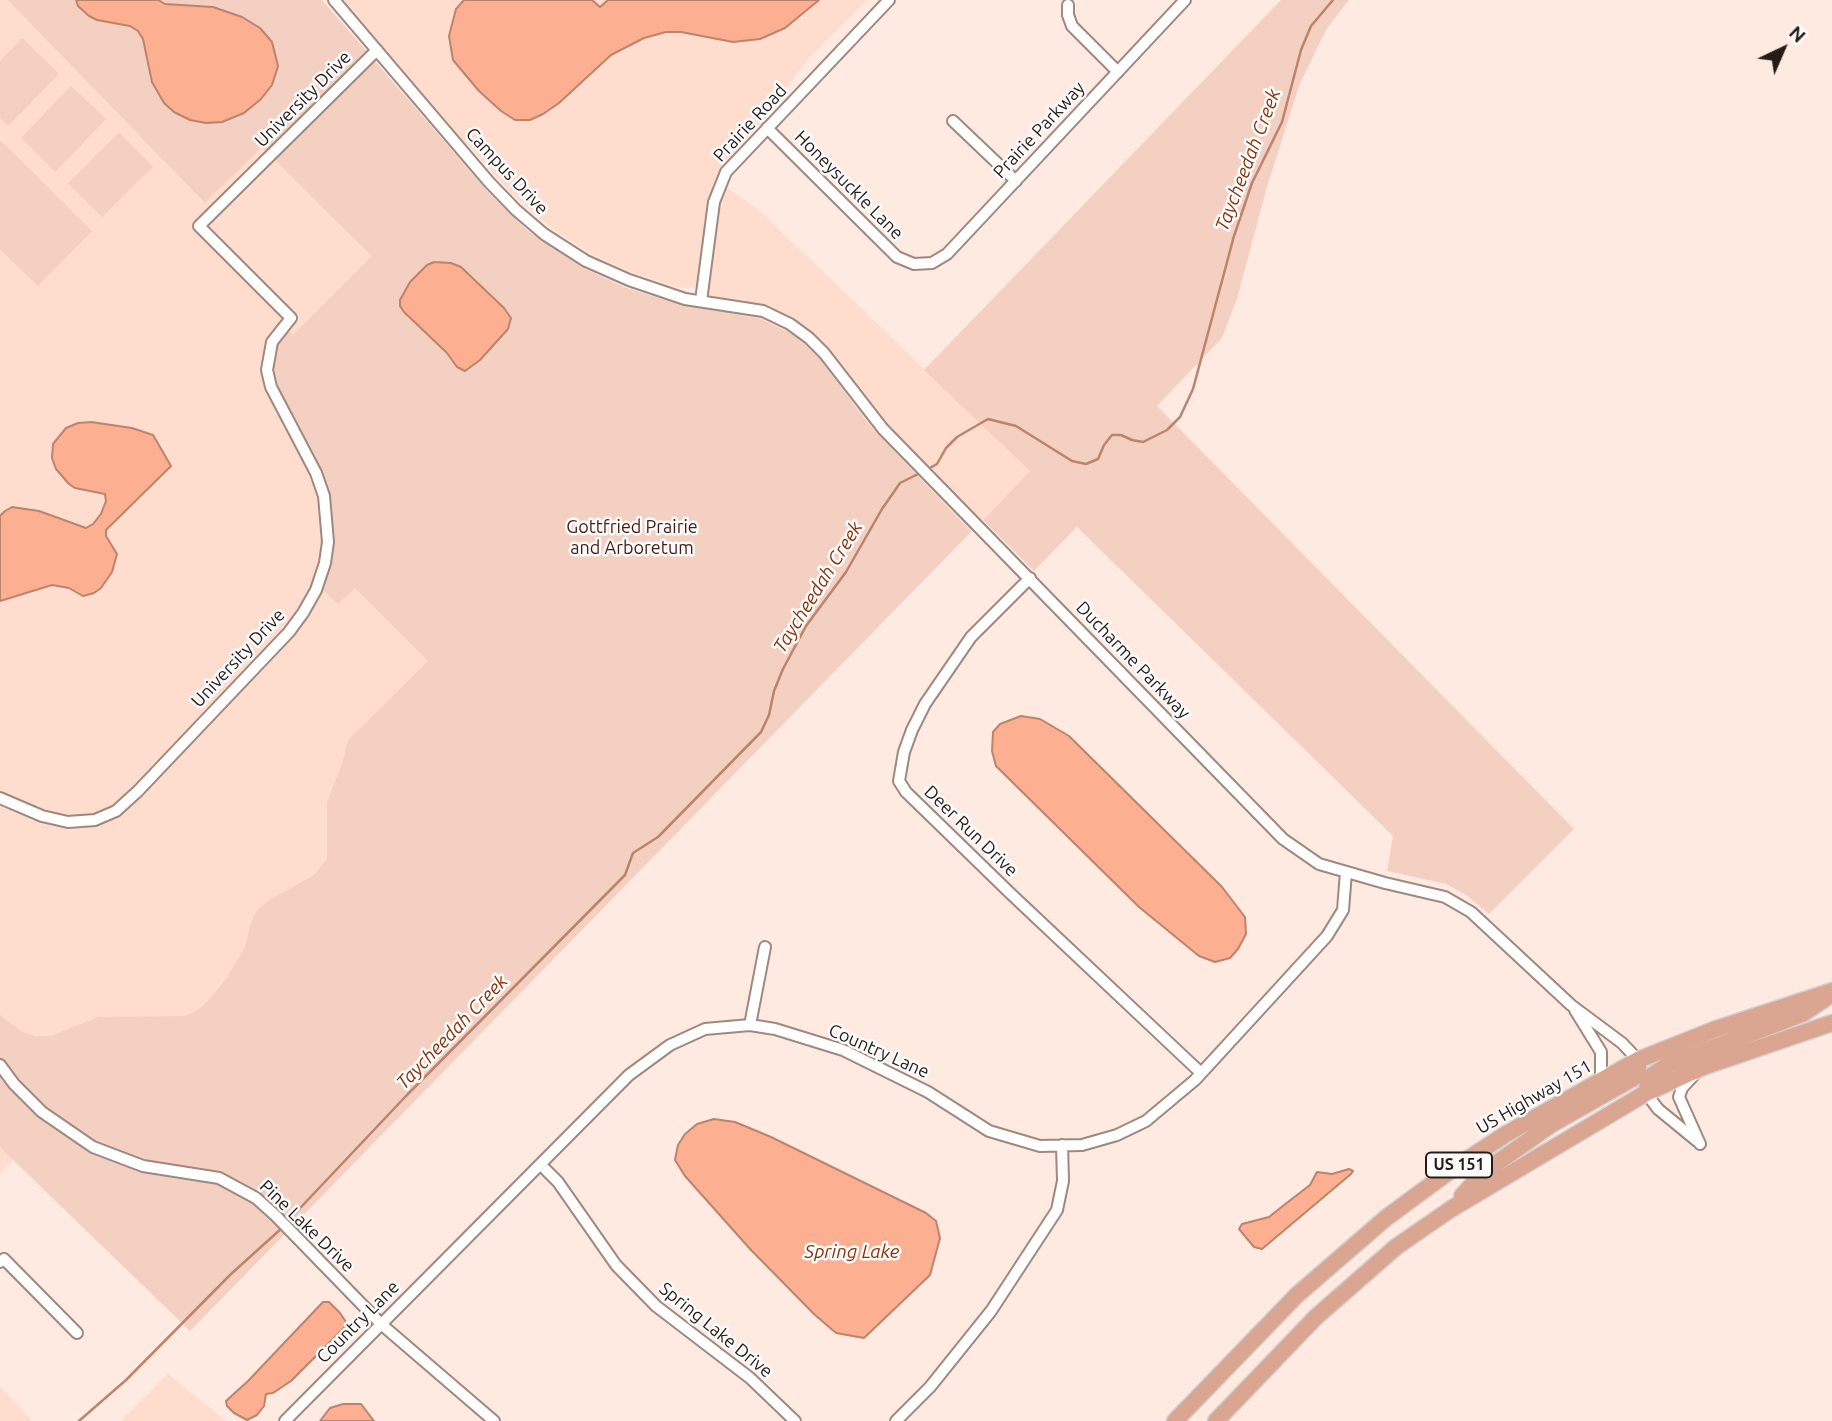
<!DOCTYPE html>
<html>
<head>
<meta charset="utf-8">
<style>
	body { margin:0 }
	#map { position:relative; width:1832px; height:1421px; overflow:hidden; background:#ffeae2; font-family:Ubuntu,sans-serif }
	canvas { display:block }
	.north { position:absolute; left:1748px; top:14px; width:70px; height:70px; -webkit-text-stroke:5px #fcfcfc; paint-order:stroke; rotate:44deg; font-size:19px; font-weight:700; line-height:28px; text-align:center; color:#251c19 }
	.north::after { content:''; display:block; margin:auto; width:24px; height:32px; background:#251c19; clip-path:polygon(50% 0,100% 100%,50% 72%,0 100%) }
</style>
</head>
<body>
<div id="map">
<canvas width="1832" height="1421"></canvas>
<div class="north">N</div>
</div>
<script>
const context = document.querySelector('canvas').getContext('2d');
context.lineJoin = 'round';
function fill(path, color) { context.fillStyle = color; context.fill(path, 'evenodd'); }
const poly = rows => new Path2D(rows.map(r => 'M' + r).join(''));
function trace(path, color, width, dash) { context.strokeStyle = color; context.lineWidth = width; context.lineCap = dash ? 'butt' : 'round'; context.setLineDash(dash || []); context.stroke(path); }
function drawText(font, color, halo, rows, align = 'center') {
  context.font = font + ' Ubuntu,sans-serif'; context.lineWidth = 5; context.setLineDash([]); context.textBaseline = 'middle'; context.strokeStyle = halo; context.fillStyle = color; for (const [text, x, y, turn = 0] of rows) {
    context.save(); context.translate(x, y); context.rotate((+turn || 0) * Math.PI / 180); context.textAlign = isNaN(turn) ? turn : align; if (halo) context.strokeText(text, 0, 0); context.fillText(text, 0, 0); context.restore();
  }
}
const built = poly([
	[0,0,322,0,489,193,528,231,558,253,585,269,624,287,652,297,705,309,721,202,726,187,759,210,1030,471,190,1331,13,1160,0,1173],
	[334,0,867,0,805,62,724,175,703,287,680,288,634,273,608,262,586,251,550,227,511,193,469,146,462,150],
	[168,1374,226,1421,121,1421],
	[0,1386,32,1421,0,1421]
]);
const green = poly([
	[8,0,322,0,489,193,528,231,585,269,624,287,668,301,760,319,792,334,820,359,869,425,971,532,190,1331,0,1147,0,1015,21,1031,35,1036,51,1036,98,1017,184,1016,195,1012,208,1001,226,979,245,947,250,925,257,910,271,899,314,875,327,859,327,802,341,767,348,740,428,661,355,588,338,604,321,588,332,535,329,495,316,458,278,386,272,364,278,342,287,330,293,335,372,256,262,147,205,203],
	[1281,0,1349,0,1327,28,1299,86,1267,187,1237,299,1222,338,1157,406,1574,829,1489,914,1466,895,1446,884,1387,871,1393,836,1077,527,1034,571,983,520,1030,471,924,370],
	[22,38,59,74,8,126,0,118,0,61],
	[71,86,106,119,55,172,21,138],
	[119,133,153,167,102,217,68,183],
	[0,140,92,231,38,286,0,249]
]);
const water = poly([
	[76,0,158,0,165,4,213,7,242,17,260,28,272,42,278,66,272,85,261,99,244,113,222,122,206,123,190,120,174,112,164,103,152,82,143,39,138,31,130,26,97,20,89,16,78,6,76,0],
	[464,0,592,0,600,7,608,0,819,0,785,28,760,39,733,42,681,32,666,32,644,38,611,55,559,103,543,114,530,120,515,120,501,111,479,91,453,60,449,36,456,9,464,0],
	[434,262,451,263,461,267,504,308,511,318,508,329,480,360,465,371,457,367,447,353,404,312,400,306,400,300,410,282,427,265,434,262],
	[91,422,132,428,153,435,171,466,106,530,106,536,117,554,112,572,101,588,94,593,83,596,69,588,52,585,0,601,0,516,5,511,12,507,39,511,86,528,93,524,101,514,106,501,105,494,75,488,69,484,56,469,52,458,53,444,66,428,78,423,91,422],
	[1021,716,1040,719,1069,736,1222,887,1245,917,1246,934,1238,949,1230,958,1215,962,1199,956,1139,907,996,766,992,751,993,732,1000,724,1021,716],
	[714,1119,735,1122,771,1137,926,1213,936,1221,940,1238,930,1275,864,1338,836,1333,815,1315,751,1250,685,1176,675,1160,678,1145,685,1134,697,1124,714,1119],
	[1349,1169,1353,1171,1351,1174,1262,1249,1254,1247,1239,1229,1242,1224,1269,1217,1284,1205,1310,1185,1317,1172,1332,1174,1349,1169],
	[323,1302,329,1302,340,1313,346,1322,346,1326,291,1381,273,1393,266,1394,264,1406,257,1415,247,1420,234,1413,227,1406,226,1401,248,1381,323,1302],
	[343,1404,361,1404,374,1421,320,1421,330,1408,343,1404]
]);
const stream = poly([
	[928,469,937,464,946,448,957,437,988,419,1016,426,1072,461,1086,464,1098,459,1104,445,1112,435,1121,435,1132,440,1143,442,1167,430,1180,417,1193,389,1234,236,1252,183,1282,122,1301,50,1311,26,1333,0],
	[286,1223,406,1096,625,875,633,853,658,837,761,732,769,715,774,691,783,669,806,626,846,572,882,509,900,483,922,472],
	[79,1421,126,1380,231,1274,282,1228]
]);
const street = poly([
	[334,0,489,182,516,210,544,234,586,261,629,280,685,299,763,311,790,324,809,338,824,353,883,429,1283,839,1319,864,1385,883,1445,897,1471,912,1571,1005,1622,1043,1638,1060],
	[1068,5,1068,15,1072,26,1118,72],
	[953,121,1016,181],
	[767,128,897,257,914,264,932,263,947,254,1185,0],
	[701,301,714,202,726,172,889,0],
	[1030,578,971,637,925,704,912,730,904,752,899,781,906,792,1011,894,1201,1073],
	[0,798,42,816,68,822,95,820,116,811,138,791,289,632,303,613,316,590,325,563,328,542,324,496,316,473,271,387,267,370,272,342,291,318,199,226,377,50],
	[1575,1010,1601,1052,1601,1080],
	[750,1025,765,947],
	[0,1065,14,1084,42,1112,93,1147,143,1166,219,1178,256,1198,276,1216,381,1324,494,1421],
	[1693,1076,1682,1088,1679,1097,1700,1144],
	[1646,1093,1658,1109,1697,1141],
	[541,1165,558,1182,616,1265,656,1306,750,1378,795,1421],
	[0,1262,4,1259,77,1333],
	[285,1421,629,1075,670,1045,705,1029,750,1025,775,1029,843,1050,928,1092,989,1131,1040,1146,1082,1145,1117,1135,1146,1121,1195,1080,1327,936,1343,910,1346,872],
	[896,1421,930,1387,991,1311,1057,1210,1063,1181,1062,1145]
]);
const primary = poly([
	[1646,1093,1650,1077,1668,1065,1802,1014,1826,998],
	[1462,1196,1484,1172,1552,1124,1635,1077,1638,1071,1638,1060],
	[1175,1421,1297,1295,1386,1218,1447,1173,1506,1134,1638,1060,1716,1029,1832,991],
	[1216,1421,1316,1317,1396,1247,1451,1209,1646,1093,1703,1067,1832,1023]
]);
const shields = [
	[1459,1165,66]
];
const shieldNames = [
	["US 151",1459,1165]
];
const streetNames = [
	["University Drive",303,99,-45],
	["Prairie Road",750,123,-47],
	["Prairie Parkway",1039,130,-47],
	["Campus Drive",507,171,47],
	["Honeysuckle Lane",849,185,45],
	["University Drive",238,658,-47],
	["Ducharme Parkway",1133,660,46],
	["Deer Run Drive",971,831,44],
	["Country Lane",879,1051,24],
	["US Highway 151",1534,1097,-30],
	["Pine Lake Drive",307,1226,44],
	["Country Lane",358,1322,-45],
	["Spring Lake Drive",716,1330,39]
];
const parkNames = [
	["Gottfried Prairie",632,527],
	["and Arboretum",632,548]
];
const waterNames = [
	["Taycheedah Creek",1248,160,-69],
	["Taycheedah Creek",818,587,-58],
	["Taycheedah Creek",452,1032,-46],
	["Spring Lake",852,1252]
];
fill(built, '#feddcf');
fill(green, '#f4d0c2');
fill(water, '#fcaf91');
trace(water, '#bc836d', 2);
trace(stream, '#bc836d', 2.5);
trace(street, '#9f887e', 14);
trace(primary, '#d3d2d1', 19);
trace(street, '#fff', 10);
trace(primary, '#dba691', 16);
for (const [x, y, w] of shields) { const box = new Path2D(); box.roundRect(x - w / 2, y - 12.5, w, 25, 5); context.fillStyle = '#fcfcfc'; context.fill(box); trace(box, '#251c19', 2); }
drawText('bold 16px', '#251c19', null, shieldNames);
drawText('18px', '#251c19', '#fcfcfc', streetNames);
drawText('18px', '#431e0f', '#fcfcfc', parkNames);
drawText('italic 19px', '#87340a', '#fcfcfc', waterNames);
</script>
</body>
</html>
